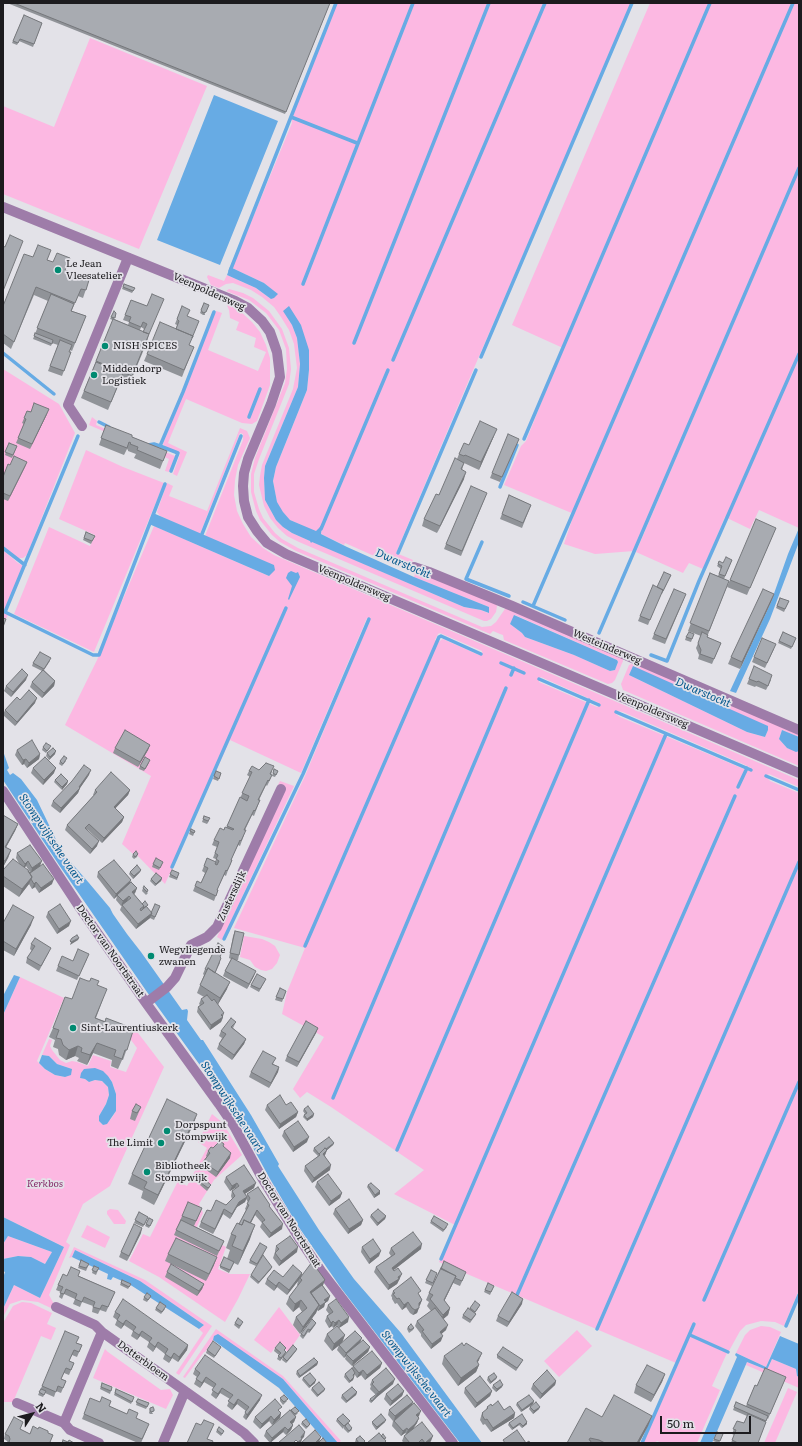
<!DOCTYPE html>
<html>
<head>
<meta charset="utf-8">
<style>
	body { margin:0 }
	#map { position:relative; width:802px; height:1446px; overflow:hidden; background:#e3e2e8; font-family:Literata,serif }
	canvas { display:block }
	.frame { position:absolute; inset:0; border:4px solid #1c1b1e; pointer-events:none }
	.north { position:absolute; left:12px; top:1394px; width:40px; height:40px; -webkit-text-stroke:3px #e3e2e8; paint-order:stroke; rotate:54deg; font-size:11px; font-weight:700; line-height:16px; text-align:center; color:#1c1b1e }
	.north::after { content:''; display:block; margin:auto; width:14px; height:18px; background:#1c1b1e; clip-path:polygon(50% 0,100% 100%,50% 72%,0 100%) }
	.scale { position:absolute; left:660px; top:1416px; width:91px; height:18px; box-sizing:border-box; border:2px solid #1c1b1e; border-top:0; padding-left:5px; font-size:12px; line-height:14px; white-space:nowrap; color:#1c1b1e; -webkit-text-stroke:3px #e3e2e8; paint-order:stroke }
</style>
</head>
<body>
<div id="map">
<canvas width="802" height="1446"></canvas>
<div class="frame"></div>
<div class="north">N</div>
<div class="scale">50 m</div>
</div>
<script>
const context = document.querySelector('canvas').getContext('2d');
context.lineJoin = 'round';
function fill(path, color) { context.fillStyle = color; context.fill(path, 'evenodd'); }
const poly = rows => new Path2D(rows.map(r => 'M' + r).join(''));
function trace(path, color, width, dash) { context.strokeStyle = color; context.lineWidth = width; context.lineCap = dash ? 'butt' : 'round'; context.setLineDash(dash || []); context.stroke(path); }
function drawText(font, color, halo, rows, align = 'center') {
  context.font = font + ' Literata,serif'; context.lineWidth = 3.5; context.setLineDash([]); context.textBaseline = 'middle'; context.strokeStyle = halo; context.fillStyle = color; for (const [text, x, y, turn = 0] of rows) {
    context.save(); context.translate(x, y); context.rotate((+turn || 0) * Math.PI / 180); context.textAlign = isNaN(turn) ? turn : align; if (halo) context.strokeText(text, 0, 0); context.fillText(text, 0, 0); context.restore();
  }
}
const green = poly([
	[336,3,632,3,474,368,396,553,413,560,409,569,419,574,425,573,495,602,497,606,496,612,491,619,487,621,484,621,299,542,287,536,278,528,270,518,264,506,259,485,260,476,262,465,293,389,297,368,294,344,289,330,281,317,274,307,262,297,251,290,233,283,226,284,219,288,211,285,207,277,208,275,224,281,227,275,256,288,271,299,277,294,264,283,232,268,292,123,291,117],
	[283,311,309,350,309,370,307,390,276,467,273,481,277,503,283,513,290,520,316,532,322,526,321,534,344,545,345,543,415,574,414,577,489,607,488,613,481,610,464,607,292,533,283,527,276,520,265,500,264,478,265,466,298,387,300,364,297,338,292,325],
	[650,3,799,3,799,167,634,551,595,554,564,544,574,514,504,485,521,446,526,441,563,348,512,325],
	[90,38,207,86,139,249,3,194,3,106,54,127],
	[799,170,799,528,759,510,750,529,725,517,703,569,689,563,683,573,636,552],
	[229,289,243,293,253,298,269,311,282,329,289,348,291,369,289,384,259,459,254,474,254,492,259,509,263,518,275,533,282,539,298,548,482,627,491,626,496,622,507,606,622,656,623,661,615,680,612,683,608,684,504,640,503,635,500,634,493,631,490,634,296,551,280,542,272,535,260,520,256,511,251,492,251,474,255,458,285,383,287,369,286,349,279,330,266,313,249,300,226,291],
	[515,615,617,660,618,662,615,670,610,671,574,655,525,637,522,633,510,624],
	[226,303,241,312,252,322,260,332,266,345,270,358,270,385,257,421,252,424,242,423,186,399,168,443,187,452,177,476,173,474,180,454,178,452,164,446,163,444,216,311,222,313,208,350,258,371,266,352,254,347,256,338,236,330,239,322,230,318,229,310],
	[3,369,59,404,75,433,27,555,23,558,18,558,3,546],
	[92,417,97,421,96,425,152,448,154,447,175,456,169,472,165,471,169,459,89,425],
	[240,428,247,431,250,438,238,465,235,480,234,495,237,511,243,524,251,537,263,548,274,555,799,780,799,787,769,774,766,776,770,781,799,793,799,1290,784,1326,775,1322,761,1321,746,1325,740,1331,729,1351,691,1334,696,1324,694,1322,676,1363,439,1262,455,1225,394,1194,424,1170,331,1107,307,1092,300,1098,293,1089,324,1037,282,1014,287,992,305,948,234,928,305,776,370,619,367,618,301,773,230,740,165,884,135,853,133,854,122,844,151,776,65,725,97,660,154,526,269,576,273,565,205,536,243,440,243,434,240,433,200,534,160,516,157,512,167,483,173,486,169,496,207,511],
	[440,633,482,651,482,654,479,655,443,639,438,642,435,640,438,634],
	[541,677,599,703,599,705,597,707,539,682,539,679],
	[618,711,623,712,743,764,751,768,751,770,749,771,744,769,620,717,616,714,616,712],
	[86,450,123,467,164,483,94,652,14,614,49,527,90,546,95,535,59,519],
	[3,550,18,563,24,566,4,612,8,615,5,621,3,620],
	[636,662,799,733,799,737,782,730,779,739,787,748,799,751,799,766,623,690,621,684,629,665],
	[633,667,768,730,765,737,747,732,629,675],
	[280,781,294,786,222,940,217,937,286,789,278,785],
	[244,936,262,939,269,942,275,946,280,955,277,963,272,969,266,971,261,970,255,967,250,960,240,957],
	[20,977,64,998,37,1061,45,1069,55,1075,65,1077,72,1069,57,1064,49,1056,42,1055,49,1039,52,1040,50,1046,52,1050,60,1060,66,1063,72,1061,77,1062,88,1066,93,1055,111,1061,110,1067,126,1072,137,1048,131,1040,124,1037,135,1029,164,1067,110,1186,83,1204,66,1242,70,1245,49,1295,55,1306,53,1309,38,1302,22,1300,10,1304,3,1317,3,1309,14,1285,40,1298,64,1247,3,1217,3,1015],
	[108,1076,112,1082,116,1094,116,1111,111,1119,103,1125,99,1121,99,1116,106,1104,109,1095,108,1087,102,1081,95,1080,89,1082,85,1079,80,1078],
	[212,1114,223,1123,242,1155,214,1180,199,1204,203,1213,195,1231,226,1247,218,1269,230,1274,250,1274,238,1299,225,1322,159,1277,129,1261,143,1234,150,1237,178,1181,187,1186,207,1148,198,1142],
	[110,1209,118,1210,126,1221,125,1224,114,1224,107,1214,107,1211],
	[87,1225,110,1237,105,1248,81,1237],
	[8,1236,52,1252,45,1264,30,1257,18,1256,3,1259,3,1244],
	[74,1247,145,1280,212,1326,179,1375,176,1373,203,1333,199,1329,204,1325,140,1281,75,1250,72,1257,69,1258],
	[22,1302,31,1303,52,1313,47,1324,56,1328,51,1340,41,1336,13,1402,3,1402,3,1323,13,1306],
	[279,1307,300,1335,288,1352,278,1343,271,1353,254,1340],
	[761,1326,770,1327,781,1332,766,1367,736,1353,745,1335,750,1330],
	[216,1329,283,1376,341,1441,338,1443,283,1379,215,1336,213,1340,205,1352,204,1352,185,1378,183,1377],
	[577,1330,592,1346,559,1377,544,1361],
	[690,1336,727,1353,712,1386,720,1390,697,1443,662,1443,657,1441,655,1443,643,1443],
	[105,1349,108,1352,161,1390,170,1389,173,1395,166,1409,93,1378],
	[772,1359,796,1369,797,1376,799,1377,799,1388,746,1365,747,1362,767,1370],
	[788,1388,797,1392,775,1443,764,1443]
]);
const water = poly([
	[214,95,278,121,220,265,157,240],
	[230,267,264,283,278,294,274,298,271,299,256,288,227,275],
	[289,306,301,325,309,350,309,370,307,390,276,467,273,481,277,502,283,512,290,520,316,531,322,525,321,534,347,547,414,577,489,607,489,613,481,610,464,607,312,542,311,543,310,541,292,533,283,527,276,520,265,500,264,478,265,466,298,387,300,364,297,338,292,325,283,311],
	[153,513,274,565,275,570,269,576,149,524],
	[799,528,799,542,770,619,736,693,730,691,771,602,788,554],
	[291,571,296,573,298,572,300,577,289,600,288,599,292,586,286,578,288,573],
	[514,615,617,660,618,662,615,670,610,671,574,655,525,637,522,633,510,624],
	[633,666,768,726,768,730,765,737,747,732,629,675],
	[782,730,799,737,799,751,796,752,787,748,779,739],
	[3,751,9,768,7,770,10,775,13,773,21,779,37,800,61,850,68,859,89,883,110,908,113,914,127,934,141,952,182,1010,187,1009,188,1011,187,1020,201,1040,203,1040,251,1115,279,1164,278,1166,319,1230,354,1279,401,1333,482,1443,460,1443,341,1288,298,1226,270,1179,239,1122,223,1097,147,992,59,865,3,780],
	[14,975,20,977,3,1015,3,996],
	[42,1055,49,1056,57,1064,72,1069,71,1075,65,1077,55,1075,45,1069,39,1063],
	[95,1068,103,1071,108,1076,112,1082,116,1094,116,1111,107,1124,103,1125,99,1121,99,1116,106,1104,109,1095,108,1087,102,1081,95,1080,89,1082,85,1079,80,1078,81,1073,84,1069],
	[3,1217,64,1247,40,1298,14,1285,3,1309,3,1278,5,1272,3,1271,3,1259,18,1256,31,1257,45,1264,52,1252,8,1236,3,1244],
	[75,1250,140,1281,204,1325,199,1329,129,1284,113,1277,111,1280,107,1279,108,1274,74,1258,72,1257],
	[218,1334,283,1379,338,1443,327,1443,279,1388,213,1340,214,1336],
	[780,1336,799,1344,799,1377,797,1376,796,1369,772,1359,767,1370,747,1362,712,1443,707,1442,707,1443,700,1443,737,1357,735,1355,736,1353,766,1367]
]);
const stream = poly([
	[291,117,357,143],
	[230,271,336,3],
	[303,284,413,3],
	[354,343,489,3],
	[3,353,54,394],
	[481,357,632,3],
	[393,360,545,3],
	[249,417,260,389],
	[99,422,109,427],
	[78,436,5,612,93,655,99,655,165,484],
	[524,439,710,3],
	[148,445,154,444,160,446],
	[171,471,178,453,160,446,183,392,214,312],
	[500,487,517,445],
	[321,529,388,370],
	[202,534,241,436],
	[482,542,466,579,509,596],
	[3,548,25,565],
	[398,553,476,370],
	[523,602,565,620],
	[533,606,793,3],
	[599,633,799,168],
	[651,655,667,661,699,581,799,354],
	[501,663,524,673],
	[511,675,514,668],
	[539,679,599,705],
	[616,712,751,770],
	[766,776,799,790],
	[738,787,747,768],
	[172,867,286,608],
	[224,939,303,774,369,619],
	[305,946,439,637,441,636,481,654],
	[333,1098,506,688],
	[397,1150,589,700],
	[441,1259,666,734],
	[517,1295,735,796],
	[704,1300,799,1082],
	[786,1326,799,1295],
	[597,1329,799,862],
	[690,1335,728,1352],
	[642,1443,694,1324]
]);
const minor = poly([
	[82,426,68,405,128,258],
	[414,567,429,572,512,606,799,730],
	[3,791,80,908,146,1003,219,1104,234,1126,262,1178,299,1238,321,1271,453,1443],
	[146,1003,167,987,175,978,191,945,207,937,217,927,281,789],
	[56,1307,95,1325,102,1332,244,1433,254,1443],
	[17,1403,64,1423],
	[99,1443,70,1430,64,1423,102,1332],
	[163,1443,185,1391]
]);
const tertiary = poly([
	[3,207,235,301,248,308,262,321,270,332,277,352,280,377,271,404,248,459,244,473,243,486,244,501,248,517,257,531,267,543,286,554,799,773]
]);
const wall = poly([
	[7,3,330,3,285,114],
	[24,15,42,23,33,47,19,41,17,45,12,43],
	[33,257,48,260,66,270,89,280,83,298,78,296,72,310,72,311,86,316,72,351,70,350,69,352,71,352,62,376,48,371,58,345,52,343,51,346,33,339,48,301,34,295,11,349,3,343,3,306],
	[124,284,135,288,132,293,122,289],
	[131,300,147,306,149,334,147,342,130,383,121,379,108,410,81,398,113,320,110,319,114,311,116,313,114,319,128,325,129,322,123,320],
	[141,327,144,329,143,332,140,330],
	[204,303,205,315,203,315,200,313],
	[182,306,187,316,189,345,191,354,182,377,144,361,147,354,176,329,177,325,175,324],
	[27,411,47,414,30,449,16,443,24,424,22,423],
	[106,425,132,437,167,451,160,469,134,458,136,454,128,451,128,450,127,449,124,455,99,445],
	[494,436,479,470,464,463,462,470,464,479,437,533,422,526,424,519,439,495,457,459,459,454,469,445],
	[9,443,17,446,12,458,5,455],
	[517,444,500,482,490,478,492,473],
	[27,462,8,501,3,499,3,477,10,465],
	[509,495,531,505,522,528,500,519],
	[485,498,461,556,444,549,446,544],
	[776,528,747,595,727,587,730,580],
	[86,532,95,536,91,544,83,540],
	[732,560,724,579,729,581,707,637,721,643,712,664,698,659,699,655,696,648,701,636,688,631,710,573,718,576,721,569,717,566,718,564,723,563],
	[671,575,662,594,661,593,648,625,638,621,640,616,657,587],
	[774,594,771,602,740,669,728,664,731,657],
	[780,598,789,601,784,612,776,608],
	[684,599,665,644,652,639,654,634],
	[783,632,796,638,791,649,778,643],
	[694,634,691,642,685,640,686,637],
	[774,649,765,668,752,662,754,657],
	[50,661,44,670,55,681,54,686,42,698,30,687,32,682,42,671,32,666,33,663],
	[749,679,771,680,766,690,756,686,755,687,747,684],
	[26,680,11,697,4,691,6,686],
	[35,703,15,726,3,715,5,710],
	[150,745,148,750,138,767,113,753,115,748],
	[43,747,50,748,46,753,42,750],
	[17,750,40,754,39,759,27,768,24,764,22,765,15,755],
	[47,753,55,754,49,760,46,756],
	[60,761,66,761,62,766,59,764],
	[149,763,144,771,139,769,140,766],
	[33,768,54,773,43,785,31,773],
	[274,769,278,771,275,777,272,776],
	[259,770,272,771,271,775,270,780,267,786,266,785,259,800,260,800,254,816,252,815,245,830,244,835,240,846,238,845,231,860,232,860,228,870,226,876,224,875,217,890,218,890,214,901,193,891,195,886,201,883,205,873,202,871,207,858,215,862,216,859,213,858,217,847,212,845,214,840,226,828,250,777,247,775,249,771],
	[216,771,221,773,218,781,213,779],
	[89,775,80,788,78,793,60,813,51,806,53,801],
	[55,780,68,781,67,784,62,790,54,782],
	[95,790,130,790,128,795,115,808,124,817,122,822,102,843,87,829,97,846,90,854,65,830,67,825,94,795,93,795],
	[3,815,18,824,15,831,6,847,11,850,8,858,3,867],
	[204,816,209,821,207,824,202,822],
	[191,829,195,831,193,836,189,834],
	[17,853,40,866,52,884,39,893,35,887,32,889,29,884,19,897,3,886,3,870,20,865,16,858],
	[26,866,30,872,30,873,24,868],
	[133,854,138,854,137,857,134,859,132,857],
	[163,862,159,870,152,867,153,864],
	[141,870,140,872,133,879,129,874,130,872],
	[172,870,179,873,177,880,169,877],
	[98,872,130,883,137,888,135,893,134,894,142,904,147,907,151,913,160,906,154,920,150,918,136,929,120,910,122,905,121,906,116,900,117,896,114,899,97,877],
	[162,878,161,881,155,886,150,881,151,879],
	[143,888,148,893,146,895,142,891],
	[48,912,69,926,57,934,46,917],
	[3,923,31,925,14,956,3,950],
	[235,931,239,955,238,960,235,960,254,976,247,989,223,976,225,971,231,959,229,958,233,936],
	[31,944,49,952,39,971,26,963,27,958,32,951,30,949],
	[220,957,220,963,215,973,227,989,218,1004,223,1018,221,1022,210,1030,197,1012,198,1007,200,1005,199,1004,201,999,204,997,197,993,204,975,203,974,205,969],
	[87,959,77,980,56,971,58,966,73,961],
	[88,981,97,986,103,999,96,1018,133,1031,123,1060,122,1060,118,1069,111,1066,112,1060,93,1053,87,1065,77,1061,79,1058,75,1056,66,1060,59,1055,58,1049,53,1047,55,1040,49,1037,53,1028,72,999],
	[265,981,259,992,250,987,251,985],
	[280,988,286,991,282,1002,275,1000],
	[236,1022,233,1028,246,1039,244,1044,232,1060,217,1049,219,1044,222,1038,219,1036,221,1031],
	[318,1028,316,1033,297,1067,285,1061,287,1056],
	[274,1062,273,1064,279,1067,278,1072,269,1088,249,1077,251,1072],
	[267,1105,286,1105,298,1112,296,1117,279,1129,265,1110],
	[141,1107,135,1121,130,1119,132,1111],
	[304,1109,314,1114,313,1117,307,1121,303,1117,304,1115,305,1114,303,1111],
	[194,1123,154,1205,141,1198,143,1191,128,1184,132,1174],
	[284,1131,307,1142,293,1152,282,1136],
	[334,1143,333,1145,327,1150,325,1155,325,1156,330,1170,312,1183,304,1171,305,1166,317,1157,318,1156,313,1151,314,1148],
	[223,1146,230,1158,216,1177,202,1167,203,1162,207,1157,206,1156,208,1151,213,1148],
	[226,1177,254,1188,245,1194,246,1197,247,1194,270,1207,282,1229,269,1238,260,1227,262,1223,255,1215,251,1223,250,1239,238,1265,234,1263,229,1273,220,1268,220,1266,227,1259,230,1250,226,1248,231,1234,239,1224,246,1210,245,1209,248,1202,246,1199,245,1202,237,1207,230,1219,223,1214,213,1234,199,1227,201,1222,211,1211,226,1205,232,1199,231,1196,232,1191,236,1189,235,1188,230,1191,224,1182],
	[317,1182,342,1193,340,1198,329,1206,315,1187],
	[201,1183,210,1187,207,1191,200,1185],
	[368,1185,380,1191,380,1194,374,1198,367,1187],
	[202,1208,194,1226,224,1241,217,1256,174,1235,182,1216],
	[335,1209,363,1220,361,1225,348,1234,333,1214],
	[139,1212,148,1217,143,1227,134,1223],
	[371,1215,386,1216,385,1219,377,1226,370,1217],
	[149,1218,153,1220,149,1228,145,1226],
	[431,1221,447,1227,443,1232,430,1223],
	[141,1233,127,1261,119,1257,121,1252],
	[276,1246,297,1252,279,1266,273,1258,275,1252,275,1251],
	[267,1247,256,1266,249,1263,250,1260],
	[362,1247,379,1256,369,1264,361,1252],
	[391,1248,421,1249,393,1270,400,1279,399,1280,397,1284,388,1290,374,1272,376,1267,391,1256,389,1253],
	[168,1254,214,1265,206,1281,165,1261],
	[81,1260,89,1264,86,1271,78,1268],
	[444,1261,464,1277,460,1286,453,1283,444,1301,450,1308,448,1315,443,1319,446,1330,441,1334,441,1341,431,1349,421,1336,421,1334,415,1326,417,1321,431,1311,427,1306,429,1302,426,1300,429,1293],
	[94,1266,99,1268,96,1275,92,1273],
	[271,1269,258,1284,250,1277,251,1275],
	[431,1270,437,1273,432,1286,425,1283],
	[167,1272,204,1284,202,1289,197,1296,165,1277],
	[302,1273,302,1275,323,1286,330,1296,328,1301,325,1303,324,1307,318,1311,317,1310,316,1313,300,1334,293,1325,296,1317,302,1312,299,1307,293,1312,286,1304,289,1297,298,1286,297,1285,298,1281,287,1295,277,1287,274,1291,265,1284,267,1279,283,1277],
	[67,1276,79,1276,115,1292,106,1312,100,1310,98,1314,92,1312,93,1306,82,1302,80,1307,73,1304,75,1299,64,1294,62,1299,59,1297,61,1292,56,1290,58,1285],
	[122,1280,131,1284,128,1289,120,1285],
	[488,1283,494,1286,490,1295,484,1292],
	[393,1291,420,1296,422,1300,420,1305,419,1306,417,1313,413,1315,410,1313,406,1307,402,1310,397,1303,395,1304,392,1299,392,1297,391,1296],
	[151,1296,147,1302,143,1300,144,1297],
	[522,1304,507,1327,496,1321,498,1316],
	[328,1305,348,1322,339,1328,337,1325,333,1328,332,1326,329,1328,325,1321,327,1316,329,1314,326,1310],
	[479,1307,475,1313,476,1314,475,1316,470,1323,462,1318,463,1315,470,1308],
	[156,1308,165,1309,161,1314,155,1310],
	[115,1312,188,1345,187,1350,178,1362,172,1358,169,1363,163,1359,165,1354,156,1347,153,1352,147,1347,149,1342,140,1336,137,1340,131,1336,133,1331,124,1325,121,1329,115,1325,117,1320,113,1317],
	[235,1323,242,1324,239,1329,234,1325],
	[315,1325,309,1333,308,1332,303,1339,300,1336,301,1334],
	[408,1327,414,1328,413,1330,409,1333,407,1329],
	[327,1334,345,1335,342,1342,361,1342,370,1347,368,1352,352,1366,345,1359,346,1356,344,1358,337,1350,339,1345,332,1351,324,1341],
	[77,1343,82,1345,77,1357,72,1355,69,1361,74,1363,69,1375,64,1373,61,1379,66,1381,61,1393,56,1391,54,1397,45,1393,43,1397,38,1395,42,1386],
	[221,1347,220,1349,214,1358,206,1353,207,1350],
	[275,1348,285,1351,285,1354,280,1361,277,1359,279,1355,274,1351],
	[296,1351,286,1363,282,1360,283,1357],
	[497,1355,522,1362,516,1371,497,1358],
	[444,1356,479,1360,477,1363,479,1365,476,1372,458,1386,442,1364],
	[318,1362,317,1365,299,1378,296,1374,297,1371],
	[382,1363,380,1368,365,1380,361,1375,357,1378,355,1375,354,1376,354,1377,353,1380,349,1383,344,1377,345,1374,352,1368,353,1366],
	[195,1369,260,1400,246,1420,243,1417,246,1411,237,1404,232,1410,227,1406,230,1399,220,1393,216,1399,211,1395,214,1388,204,1382,200,1388,194,1384,197,1377,193,1374],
	[665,1374,662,1382,651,1402,634,1393,636,1385],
	[488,1377,497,1377,496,1379,490,1384,487,1380],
	[786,1377,768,1419,767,1418,758,1443,731,1443,734,1435,732,1434,737,1421,744,1423,747,1416,733,1410,736,1402,746,1406,755,1385,757,1386],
	[303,1378,315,1383,309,1388,302,1380],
	[372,1380,393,1384,377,1397,371,1403,369,1401,370,1399,376,1395,370,1389,371,1386,370,1385],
	[556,1381,555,1385,540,1399,531,1389,533,1384],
	[102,1383,112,1387,110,1394,100,1389],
	[493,1385,502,1387,496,1392,492,1388],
	[312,1388,325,1389,324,1391,317,1397,311,1390],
	[465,1388,492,1391,490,1396,475,1408,464,1393],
	[116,1389,134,1397,131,1404,114,1395],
	[404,1391,402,1396,390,1406,384,1399,386,1394],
	[357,1392,356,1395,346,1403,341,1398,342,1395],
	[280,1398,287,1401,283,1405,280,1401],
	[138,1399,149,1403,146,1409,136,1405],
	[534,1401,533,1404,521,1412,516,1405,517,1403],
	[413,1402,412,1405,419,1416,418,1417,417,1423,413,1428,431,1441,429,1443,404,1443,402,1441,404,1436,406,1434,405,1433,401,1436,392,1426,393,1421,388,1415,389,1410],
	[109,1406,136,1418,147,1429,141,1443,138,1443,82,1419,84,1414],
	[492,1406,515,1413,514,1418,491,1432,485,1424,483,1425,480,1420,482,1413,486,1410,487,1407],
	[530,1407,539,1409,533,1414,529,1409],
	[150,1408,153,1414,150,1414,149,1413],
	[291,1410,298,1413,295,1416,296,1417,294,1422,292,1424,293,1425,291,1430,286,1435,283,1432,270,1443,264,1436,266,1431],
	[280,1412,281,1413,280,1418,272,1425,269,1421,260,1429,253,1422,255,1417],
	[652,1416,648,1426,639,1443,567,1443,602,1417],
	[337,1419,349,1424,352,1430,348,1433,344,1429,344,1427,343,1429,336,1421],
	[302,1422,310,1424,309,1426,306,1429,301,1424],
	[372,1422,385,1422,376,1430,372,1424],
	[527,1422,527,1424,522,1428,519,1425,512,1430,508,1425,509,1423],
	[20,1429,30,1434,48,1433,50,1442,52,1443,8,1443,7,1441,4,1439,5,1434],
	[217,1430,223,1433,221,1436,216,1432],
	[717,1432,723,1434,719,1443,713,1441],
	[356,1439,364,1443,356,1443,355,1442]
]);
const shadedWall = poly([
	[49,409,47,414,30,449,32,444],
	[497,429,494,436,479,470,481,462],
	[27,462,25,467,8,501,10,496],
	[466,472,464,479,437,533,440,526],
	[774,594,771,602,740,669,742,662],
	[28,675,26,680,11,697,13,692],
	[55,681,54,686,42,698,44,693],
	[37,698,35,703,15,726,17,722],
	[150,745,148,750,138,767,140,762],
	[56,751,55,754,49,760,50,757],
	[40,754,39,759,27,768,29,763],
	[26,759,24,764,22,765,23,760],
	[56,768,54,773,43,785,44,780],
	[91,770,89,775,80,788,78,793,60,813,61,808,79,787],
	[68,781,67,784,62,790,62,787],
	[130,790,128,795,112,812,114,807],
	[124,817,122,822,102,843,104,838],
	[18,824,15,831,3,853,5,847],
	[99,841,97,846,90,854,92,849],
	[11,850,8,858,3,867,5,861],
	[28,861,26,866,23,869,25,864],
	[42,861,40,866,31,873,32,868],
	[141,870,140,872,133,879,134,876],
	[32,877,29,884,19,897,22,889],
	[162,878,161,881,155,886,156,884],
	[54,879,52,884,39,893,41,888],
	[131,880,129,885,117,895,117,896,114,899,116,894],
	[36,882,35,887,32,889,34,884],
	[137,888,135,893,131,897,132,892],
	[129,896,127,901,121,906,123,901],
	[152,913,150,918,136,929,138,924],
	[34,917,31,925,14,956,16,949],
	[71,921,69,926,57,934,59,929],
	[79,938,78,940,70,945,71,942],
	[256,971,254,976,247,989,249,984],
	[230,982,227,989,217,1006,220,998],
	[224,1013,221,1022,210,1030,211,1025],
	[318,1028,316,1033,297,1067,299,1062],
	[246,1039,244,1044,232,1060,234,1055],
	[97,1043,93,1053,87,1065,90,1055],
	[78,1046,75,1056,66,1060,69,1050],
	[279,1067,278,1072,269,1088,271,1083],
	[298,1112,296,1117,279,1129,280,1124],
	[197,1114,194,1123,154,1205,158,1195],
	[314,1114,313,1117,307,1121,307,1119],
	[309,1137,307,1142,293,1152,294,1147],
	[334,1143,333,1145,320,1156,320,1155],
	[327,1150,325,1155,321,1159,323,1154],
	[231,1153,230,1158,216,1177,218,1172],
	[331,1165,330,1170,312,1183,314,1178],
	[237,1183,235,1188,230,1191,232,1186],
	[256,1183,254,1188,241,1196,243,1191],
	[380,1191,380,1194,374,1198,375,1195],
	[342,1193,340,1198,329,1206,331,1201],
	[247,1197,245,1202,237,1207,230,1219,232,1214,239,1202],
	[224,1209,223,1214,213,1234,215,1229],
	[257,1210,255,1215,244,1235,246,1230],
	[386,1216,385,1219,377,1226,378,1223],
	[363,1220,361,1225,348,1234,349,1229],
	[283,1224,282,1229,269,1238,271,1233],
	[255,1225,250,1239,238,1265,243,1251],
	[142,1228,141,1233,127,1261,129,1256],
	[422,1244,421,1249,390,1273,392,1268],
	[298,1247,297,1252,279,1266,281,1261],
	[381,1251,379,1256,369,1264,370,1259],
	[217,1257,214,1265,206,1281,209,1274],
	[272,1267,271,1269,258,1284,259,1282],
	[302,1273,301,1278,300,1278,298,1281,287,1295,289,1290],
	[402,1274,397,1284,388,1290,389,1285,398,1277],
	[456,1276,453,1283,441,1308,444,1300],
	[325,1280,322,1288,312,1296,310,1292],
	[279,1282,277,1287,274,1291,276,1286],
	[204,1284,202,1289,197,1296,199,1291],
	[330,1296,328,1301,325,1303,324,1307,318,1311,320,1306,324,1300],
	[523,1299,522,1304,507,1327,509,1322],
	[301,1300,299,1307,293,1312,295,1304],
	[422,1300,420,1305,417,1308,419,1303],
	[408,1302,406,1307,402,1310,404,1305],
	[319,1305,316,1313,300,1334,303,1327],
	[419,1308,417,1313,413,1315,415,1310],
	[450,1308,448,1315,440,1322,443,1315],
	[349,1317,348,1322,339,1328,341,1323],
	[126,1320,124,1325,121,1329,123,1324],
	[339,1320,337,1325,333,1328,335,1323],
	[333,1321,332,1326,329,1328,331,1323],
	[316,1323,315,1325,309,1333,310,1330],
	[448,1325,446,1330,438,1337,440,1332],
	[142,1331,140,1336,137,1340,139,1335],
	[345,1335,342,1343,332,1351,334,1344],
	[443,1336,441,1341,431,1349,432,1344],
	[362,1338,360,1343,346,1354,346,1356,344,1358,346,1353],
	[158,1342,156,1347,153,1352,155,1347],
	[188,1345,187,1350,178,1362,179,1357],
	[370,1347,368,1352,352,1366,353,1361],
	[297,1349,296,1351,286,1363,287,1361],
	[286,1352,285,1354,280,1361,281,1358],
	[174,1353,172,1358,169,1363,171,1358],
	[482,1353,479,1360,474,1368,479,1365,476,1372,458,1386,461,1378,477,1361],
	[318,1362,317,1365,299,1378,300,1376],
	[382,1363,380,1368,365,1380,367,1375],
	[363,1370,361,1375,357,1378,359,1373],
	[665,1374,662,1382,651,1402,654,1395],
	[206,1377,204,1382,200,1388,202,1383],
	[354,1377,353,1380,349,1383,350,1381],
	[497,1377,496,1379,490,1384,491,1382],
	[395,1379,393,1384,377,1397,371,1403,372,1401,378,1394,379,1392],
	[316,1380,315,1383,309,1388,310,1386],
	[556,1381,555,1385,540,1399,542,1394],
	[503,1385,502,1387,496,1392,497,1389],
	[222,1388,220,1393,216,1399,218,1394],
	[325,1389,324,1391,317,1397,318,1395],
	[404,1391,402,1396,390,1406,392,1401],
	[492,1391,490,1396,475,1408,477,1403],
	[357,1392,356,1395,346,1403,347,1401],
	[262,1395,260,1400,246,1420,247,1415],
	[238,1399,237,1404,232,1410,234,1405],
	[534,1401,533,1404,521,1412,522,1410],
	[413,1402,411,1407,394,1421,395,1416],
	[540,1407,539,1409,533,1414,534,1411],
	[421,1411,419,1416,414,1420,416,1415],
	[281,1413,280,1418,272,1425,274,1420],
	[515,1413,514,1418,491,1432,493,1428],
	[271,1416,269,1421,260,1429,262,1424],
	[652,1416,648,1426,639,1443,637,1443],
	[296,1417,294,1422,289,1427,290,1422],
	[419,1418,417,1423,413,1429,406,1434,408,1430],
	[386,1420,385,1422,376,1430,377,1427],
	[527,1422,527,1424,522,1428,523,1426],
	[520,1423,519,1425,512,1430,513,1428],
	[293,1425,291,1430,286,1435,288,1430],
	[285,1427,283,1432,270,1443,272,1438],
	[407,1428,405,1433,401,1436,403,1431],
	[305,1432,304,1437,300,1441,302,1439,301,1443,298,1443,301,1437],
	[433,1436,431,1441,429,1443,425,1443],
	[321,1437,319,1442,318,1443,315,1443]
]);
const building = poly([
	[14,3,330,3,286,112,14,3],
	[24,15,42,23,34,44,20,39,18,43,13,41,24,15],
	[10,235,23,241,3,291,3,246,5,247,10,235],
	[38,245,51,250,47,260,53,262,57,253,70,258,65,270,89,280,86,290,81,289,75,303,36,287,14,342,3,334,3,306,24,254,33,257,38,245],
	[124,284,135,288,133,291,123,287,124,284],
	[51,294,74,304,71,311,86,316,75,343,37,328,51,294],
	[152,294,164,299,149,334,143,332,147,324,143,322,141,327,129,322,131,317,125,315,131,300,147,306,152,294],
	[204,303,209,305,206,312,203,313,201,310,204,303],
	[182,306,190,310,187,316,199,321,192,338,193,336,176,329,179,321,177,319,182,306],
	[114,311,116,313,115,318,111,317,114,311],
	[113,319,149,334,132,376,96,361,113,319],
	[160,322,193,336,189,345,194,347,184,370,147,354,160,322],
	[35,333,53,340,52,344,34,336,35,333],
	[60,340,72,345,69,352,71,352,64,371,50,366,60,340],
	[96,362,123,373,111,402,84,391,96,362],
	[34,403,49,409,32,444,18,438,26,419,24,418,27,411,31,412,34,403],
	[480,421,497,429,481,462,465,455,464,456,459,454,464,443,469,445,480,421],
	[106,425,132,435,132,437,167,451,163,461,137,450,138,447,130,444,131,443,129,442,127,448,101,438,106,425],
	[508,434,519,439,502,477,492,473,508,434],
	[9,443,17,446,13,455,5,452,9,443],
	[14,456,27,462,10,496,3,493,3,477,8,464,10,465,14,456],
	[455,458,464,463,461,469,466,472,440,526,424,519,436,494,439,495,455,458],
	[471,486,487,493,462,551,446,544,471,486],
	[509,495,531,505,523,523,502,514,509,495],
	[756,519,776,528,750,588,730,580,756,519],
	[86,532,95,536,92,541,84,538,86,532],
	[726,557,732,560,725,576,719,574,722,566,718,564,719,561,723,563,726,557],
	[664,572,671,575,663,591,662,591,663,590,657,587,664,572],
	[710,573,729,581,709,631,690,623,710,573],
	[653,585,663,590,650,620,640,616,653,585],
	[674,589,686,594,666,639,654,634,674,589],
	[763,589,774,594,742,662,731,657,763,589],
	[780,598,789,601,785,609,777,606,780,598],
	[3,618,6,619,3,627,3,618],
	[689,632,694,634,692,639,686,637,689,632],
	[702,632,708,635,707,637,721,643,714,659,700,654,701,650,698,643,702,632],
	[783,632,796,638,792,647,779,641,783,632],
	[762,638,776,644,767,663,754,657,762,638],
	[40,652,51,658,44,669,33,663,40,652],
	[754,666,772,675,768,686,758,681,757,682,749,679,754,666],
	[22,669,28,675,13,692,6,686,22,669],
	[43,670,55,681,44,693,32,682,43,670],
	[29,690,37,698,17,722,5,710,17,697,20,700,29,690],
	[125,730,150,745,140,762,115,748,125,730],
	[32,740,40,754,29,763,26,759,23,760,17,750,32,740],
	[46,743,51,746,47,751,43,747,46,743],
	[53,748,56,751,50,757,47,753,53,748],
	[64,756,67,758,63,764,60,761,64,756],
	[45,757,56,768,44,780,33,768,45,757],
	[145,757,150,760,145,769,140,766,145,757],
	[266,763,274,766,270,774,272,775,269,781,268,780,258,800,260,800,255,811,254,810,244,830,246,830,241,841,240,840,231,860,232,860,230,865,227,871,226,870,217,890,218,890,216,896,195,886,197,881,201,883,208,868,204,866,207,858,216,862,215,864,217,865,219,861,216,859,218,855,215,853,219,842,214,840,220,828,224,830,225,827,233,830,234,829,227,826,240,797,247,801,249,796,242,793,252,772,249,771,252,766,259,770,266,763],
	[84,765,91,770,79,787,80,788,61,808,53,801,72,781,84,765],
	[274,769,278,771,276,775,273,773,274,769],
	[216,771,221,773,219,779,214,776,216,771],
	[111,772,130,790,114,807,124,817,104,838,89,824,85,828,99,841,92,849,67,825,97,792,95,790,111,772],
	[61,774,68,781,62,787,55,780,61,774],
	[3,815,18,824,5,847,11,850,5,861,3,860,3,815],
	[204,816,210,818,208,821,203,819,204,816],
	[191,829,195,831,194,833,190,831,191,829],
	[30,845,42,861,32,868,28,861,25,864,17,853,30,845],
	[136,851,138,854,135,857,133,854,136,851],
	[156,858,163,862,160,868,153,864,156,858],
	[13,859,28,870,32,877,22,889,3,876,3,870,13,859],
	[114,860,131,880,116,894,98,872,114,860],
	[43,864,54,879,41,888,36,882,34,884,31,879,32,877,28,871,30,873,43,864],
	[137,865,141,870,134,876,130,872,137,865],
	[172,870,179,873,177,878,170,874,172,870],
	[156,873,162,878,156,884,151,879,156,873],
	[131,882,137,888,132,892,144,906,140,909,141,911,146,906,152,913,138,924,122,905,131,898,129,896,123,901,117,895,131,882],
	[144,886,148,890,147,892,143,888,144,886],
	[145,901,148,905,143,909,144,906,142,904,145,901],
	[60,904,71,921,59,929,48,912,60,904],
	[155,904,160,906,155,917,151,915,152,913,151,913,155,904],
	[13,905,34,917,16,949,3,941,3,923,13,905],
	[235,931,244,933,239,955,230,953,235,931],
	[77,935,79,938,71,942,70,941,72,938,77,935],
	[35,938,51,948,41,966,27,958,35,946,31,944,35,938],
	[218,943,224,947,220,957,221,958,215,973,208,968,207,970,205,969,218,943],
	[78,949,89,954,79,976,58,966,62,956,73,961,78,949],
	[232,958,256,971,249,984,225,971,232,958],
	[208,968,230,982,220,998,200,985,208,968],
	[257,974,266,979,260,989,251,985,257,974],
	[80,978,88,981,90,981,91,978,99,981,97,985,107,989,95,1018,105,1022,106,1018,127,1026,126,1028,133,1031,127,1050,125,1050,122,1059,114,1056,116,1050,97,1043,90,1055,81,1052,82,1048,78,1046,69,1050,63,1045,61,1039,56,1038,59,1030,53,1028,65,997,72,999,80,978],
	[280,988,286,991,283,999,276,997,280,988],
	[207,995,212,1001,214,999,224,1013,221,1015,223,1017,211,1025,198,1007,204,1003,201,999,207,995],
	[231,1018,236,1022,231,1027,246,1039,234,1055,219,1044,226,1034,221,1031,231,1018],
	[306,1021,318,1028,299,1062,287,1056,306,1021],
	[263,1051,276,1058,272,1064,279,1067,271,1083,251,1072,263,1051],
	[280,1095,286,1105,291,1102,298,1112,280,1124,267,1105,280,1095],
	[167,1099,197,1114,158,1195,144,1188,147,1182,132,1174,167,1099],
	[136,1104,141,1107,137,1113,132,1111,136,1104],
	[308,1106,314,1114,307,1119,304,1115,307,1113,304,1109,308,1106],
	[298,1121,309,1137,294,1147,284,1131,298,1121],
	[329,1137,334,1143,326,1149,325,1148,319,1154,314,1148,329,1137],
	[220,1141,224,1144,223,1146,231,1153,218,1172,203,1162,210,1153,208,1151,211,1147,213,1148,220,1141],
	[325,1148,327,1150,323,1154,331,1165,314,1178,305,1166,320,1155,319,1154,325,1148],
	[244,1165,256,1183,243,1191,247,1197,239,1202,232,1214,224,1209,215,1229,201,1222,207,1210,211,1211,216,1200,226,1205,235,1196,232,1191,239,1186,237,1183,232,1186,226,1177,244,1165],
	[328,1174,342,1193,331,1201,317,1182,328,1174],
	[204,1179,211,1185,208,1188,201,1183,204,1179],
	[371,1183,380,1191,375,1195,368,1185,371,1183],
	[258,1187,270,1205,269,1206,283,1224,271,1233,262,1222,265,1220,257,1210,250,1223,244,1220,242,1225,239,1224,249,1205,247,1204,250,1198,247,1194,258,1187],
	[349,1199,363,1220,349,1229,335,1209,349,1199],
	[188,1202,202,1208,196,1221,182,1216,188,1202],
	[378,1209,386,1216,378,1223,371,1215,378,1209],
	[139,1212,148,1217,144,1225,135,1220,139,1212],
	[434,1216,448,1224,444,1230,431,1221,434,1216],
	[149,1218,153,1220,150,1226,146,1224,149,1218],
	[181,1220,224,1241,219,1251,176,1230,181,1220],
	[244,1220,255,1225,243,1251,232,1246,236,1236,231,1234,237,1223,242,1225,244,1220],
	[134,1224,142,1228,129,1256,121,1252,134,1224],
	[413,1232,422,1244,392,1268,394,1271,398,1268,402,1274,398,1277,399,1279,389,1285,376,1267,395,1254,391,1248,413,1232],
	[290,1236,298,1247,281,1261,275,1253,279,1249,276,1246,290,1236],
	[176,1238,217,1257,209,1274,168,1254,176,1238],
	[373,1239,381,1251,370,1259,362,1247,373,1239],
	[260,1243,267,1247,257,1264,250,1260,260,1243],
	[263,1255,272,1267,259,1282,251,1275,263,1255],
	[224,1257,234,1262,230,1270,220,1266,224,1257],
	[81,1260,89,1264,86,1268,79,1266,81,1260],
	[444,1261,466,1272,462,1281,455,1278,456,1276,441,1269,444,1261],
	[312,1262,325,1280,310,1292,319,1305,303,1327,296,1317,307,1308,301,1300,295,1304,289,1297,302,1280,300,1278,312,1262],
	[171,1264,204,1284,199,1291,167,1272,171,1264],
	[293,1265,302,1273,289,1290,279,1282,276,1286,267,1279,274,1270,283,1277,293,1265],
	[94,1266,99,1268,96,1272,92,1270,94,1266],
	[71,1267,80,1271,78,1276,115,1292,108,1307,102,1305,100,1309,93,1307,95,1302,84,1297,82,1302,75,1299,77,1294,66,1289,64,1294,60,1293,63,1287,58,1285,63,1274,67,1276,71,1267],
	[441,1268,456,1276,444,1300,450,1308,443,1315,430,1299,433,1295,429,1293,441,1268],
	[431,1270,437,1273,433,1283,426,1280,431,1270],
	[411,1277,421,1291,418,1293,422,1300,419,1303,419,1308,415,1310,412,1308,408,1302,404,1305,399,1298,397,1299,393,1294,395,1293,393,1291,411,1277],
	[122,1280,131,1284,129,1287,121,1283,122,1280],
	[488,1283,494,1286,491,1292,485,1290,488,1283],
	[322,1285,330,1296,324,1300,326,1302,320,1306,311,1293,322,1285],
	[512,1292,523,1299,509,1322,498,1316,512,1292],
	[147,1293,151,1296,148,1300,144,1297,147,1293],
	[123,1299,188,1345,179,1357,174,1353,171,1358,165,1354,168,1349,158,1342,155,1347,149,1342,152,1338,142,1331,139,1335,133,1331,136,1327,126,1320,123,1324,117,1320,120,1315,115,1312,123,1299],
	[336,1299,349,1317,341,1323,339,1320,335,1323,333,1321,331,1323,327,1316,333,1312,328,1305,336,1299],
	[475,1301,480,1305,475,1312,470,1308,475,1301],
	[160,1302,166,1306,162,1312,156,1308,160,1302],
	[435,1308,448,1325,440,1332,443,1336,432,1344,422,1331,424,1330,417,1321,435,1308],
	[468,1308,476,1314,471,1320,463,1315,468,1308],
	[238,1318,243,1322,240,1326,235,1323,238,1318],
	[312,1319,316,1323,310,1330,308,1329,304,1336,301,1334,312,1319],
	[411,1324,414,1328,410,1330,408,1327,411,1324],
	[337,1326,345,1335,334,1344,327,1334,337,1326],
	[65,1331,79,1337,76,1343,82,1345,79,1352,74,1350,69,1361,74,1363,71,1370,66,1368,61,1379,66,1381,63,1388,58,1386,56,1392,42,1386,65,1331],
	[355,1331,362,1338,346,1353,339,1345,355,1331],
	[363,1340,370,1347,353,1361,346,1354,363,1340],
	[213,1341,221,1347,215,1356,207,1350,213,1341],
	[280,1342,286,1348,284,1350,286,1352,281,1358,278,1356,281,1353,275,1348,280,1342],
	[462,1343,464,1346,466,1343,482,1353,477,1361,479,1365,461,1378,444,1356,462,1343],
	[293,1345,297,1349,287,1361,283,1357,293,1345],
	[503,1347,523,1360,517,1368,497,1355,503,1347],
	[372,1351,382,1363,367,1375,363,1370,359,1373,353,1366,372,1351],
	[205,1355,262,1395,247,1415,245,1412,249,1407,238,1399,234,1405,228,1401,233,1395,222,1388,218,1394,212,1390,216,1384,206,1377,202,1383,196,1379,200,1373,195,1369,205,1355],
	[314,1358,318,1362,300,1376,297,1371,314,1358],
	[647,1365,665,1374,654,1395,636,1385,647,1365],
	[352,1368,355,1373,353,1375,354,1377,350,1381,345,1374,352,1368],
	[386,1368,395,1379,379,1392,372,1384,374,1382,372,1380,386,1368],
	[765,1368,786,1377,770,1414,747,1404,755,1385,757,1386,765,1368],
	[547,1370,556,1381,542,1394,533,1384,547,1370],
	[310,1373,316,1380,310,1386,303,1378,310,1373],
	[494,1373,497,1377,491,1382,488,1377,494,1373],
	[480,1376,492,1391,477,1403,465,1388,480,1376],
	[500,1380,503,1385,497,1389,493,1385,500,1380],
	[319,1382,325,1389,318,1395,312,1388,319,1382],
	[102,1383,112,1387,111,1391,101,1387,102,1383],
	[398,1384,404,1391,392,1401,386,1394,398,1384],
	[352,1387,357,1392,347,1401,342,1395,352,1387],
	[41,1389,46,1391,44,1395,39,1392,41,1389],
	[116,1389,134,1397,132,1402,115,1393,116,1389],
	[378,1393,378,1394,372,1401,370,1399,378,1393],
	[284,1395,288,1399,284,1402,280,1398,284,1395],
	[407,1395,413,1402,395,1416,389,1410,407,1395],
	[529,1395,534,1401,522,1410,517,1403,529,1395],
	[614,1395,652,1416,637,1443,605,1443,599,1440,590,1438,589,1440,591,1441,590,1443,567,1443,586,1408,602,1417,614,1395],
	[102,1397,111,1401,109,1406,127,1414,129,1409,138,1413,136,1418,149,1424,142,1439,84,1414,90,1398,100,1402,102,1397],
	[138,1399,149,1403,147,1407,136,1402,138,1399],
	[275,1399,282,1407,278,1410,281,1413,274,1420,271,1416,262,1424,255,1417,275,1399],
	[498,1401,504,1410,510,1406,515,1413,493,1428,487,1419,485,1420,482,1415,483,1414,482,1413,488,1408,487,1407,491,1404,492,1406,498,1401],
	[536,1402,540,1407,534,1411,530,1407,536,1402],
	[736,1402,768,1416,766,1421,734,1407,736,1402],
	[414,1403,421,1411,416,1415,419,1418,415,1424,408,1430,407,1428,403,1431,394,1421,414,1403],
	[153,1407,154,1409,154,1411,151,1412,150,1410,150,1408,153,1407],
	[295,1407,299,1411,295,1414,291,1410,295,1407],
	[290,1410,296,1417,290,1422,293,1425,288,1430,285,1427,272,1438,266,1431,290,1410],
	[343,1414,350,1421,344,1426,337,1419,343,1414],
	[381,1414,386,1420,377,1427,372,1422,381,1414],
	[522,1414,527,1422,523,1426,520,1423,513,1428,509,1423,522,1414],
	[748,1414,766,1422,758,1443,738,1443,732,1440,736,1430,733,1429,737,1421,744,1423,748,1414],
	[14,1417,23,1422,20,1429,30,1434,33,1426,38,1429,39,1427,48,1431,48,1433,53,1435,50,1442,52,1443,12,1443,9,1442,10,1439,9,1436,5,1434,14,1417],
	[306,1419,310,1424,307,1427,302,1422,306,1419],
	[204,1420,214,1424,207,1439,213,1441,212,1443,187,1443,196,1423,201,1425,204,1420],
	[422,1422,433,1436,425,1443,422,1439,418,1443,410,1443,404,1436,422,1422],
	[348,1423,352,1428,349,1431,345,1426,348,1423],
	[299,1425,305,1432,301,1437,302,1439,298,1442,296,1440,293,1443,278,1443,299,1425],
	[219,1427,224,1431,222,1434,217,1430,219,1427],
	[315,1430,321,1437,315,1443,301,1443,315,1430],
	[517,1430,526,1443,529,1441,530,1443,505,1443,503,1440,517,1430],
	[717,1432,723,1434,720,1441,714,1439,717,1432],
	[379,1433,386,1441,384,1443,367,1443,379,1433],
	[383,1434,386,1438,384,1439,381,1436,383,1434],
	[360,1436,365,1441,363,1443,359,1443,356,1439,360,1436],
	[323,1438,327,1443,320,1443,319,1442,323,1438],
	[63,1440,68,1442,69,1440,74,1443,62,1443,63,1440]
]);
const markers = [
	[58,270,4,"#008a71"],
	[105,346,4,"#008a71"],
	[94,375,4,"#008a71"],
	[151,956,4,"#008a71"],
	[73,1028,4,"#008a71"],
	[167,1131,4,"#008a71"],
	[161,1143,4,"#008a71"],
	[147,1172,4,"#008a71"]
];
const poiNames = [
	["Le Jean",66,264],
	["Vleesatelier",66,276],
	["NISH SPICES",113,346],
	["Middendorp",102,369],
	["Logistiek",102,381],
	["Wegvliegende",159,950],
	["zwanen",159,962],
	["Sint-Laurentiuskerk",81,1028],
	["Dorpspunt",175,1125],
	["Stompwijk",175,1137],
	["The Limit",153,1143,"right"],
	["Bibliotheek",155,1166],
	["Stompwijk",155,1178]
];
const streetNames = [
	["Veenpoldersweg",209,292,24],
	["Veenpoldersweg",354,583,23],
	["Westeinderweg",607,647,23],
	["Veenpoldersweg",652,710,23],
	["Zustersdijk",232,896,-65],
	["Doctor van Noortstraat",110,951,55],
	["Doctor van Noortstraat",289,1220,58],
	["Dotterbloem",143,1361,36]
];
const parkNames = [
	["Kerkbos",45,1184]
];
const waterNames = [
	["Dwarstocht",403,564,23],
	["Dwarstocht",703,693,23],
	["Stompwijksche vaart",51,839,56],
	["Stompwijksche vaart",232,1107,57],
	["Stompwijksche vaart",416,1374,52]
];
fill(green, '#fcb8e2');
fill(water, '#67abe4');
trace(stream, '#67abe4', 3.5);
trace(minor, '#9e7ca9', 10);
trace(tertiary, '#9e7ca9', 10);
fill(wall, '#909398');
fill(shadedWall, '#76787c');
fill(building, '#a8abb1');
trace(building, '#76787c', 1);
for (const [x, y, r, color] of markers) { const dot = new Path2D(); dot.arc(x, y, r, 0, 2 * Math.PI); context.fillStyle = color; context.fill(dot); trace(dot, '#e3e2e8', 1.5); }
drawText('10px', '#1c1b1e', '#e3e2e8', poiNames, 'left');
drawText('10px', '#1c1b1e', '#e3e2e8', streetNames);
drawText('italic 10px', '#88306d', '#e3e2e8', parkNames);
drawText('italic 11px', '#03578c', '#e3e2e8', waterNames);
</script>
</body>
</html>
